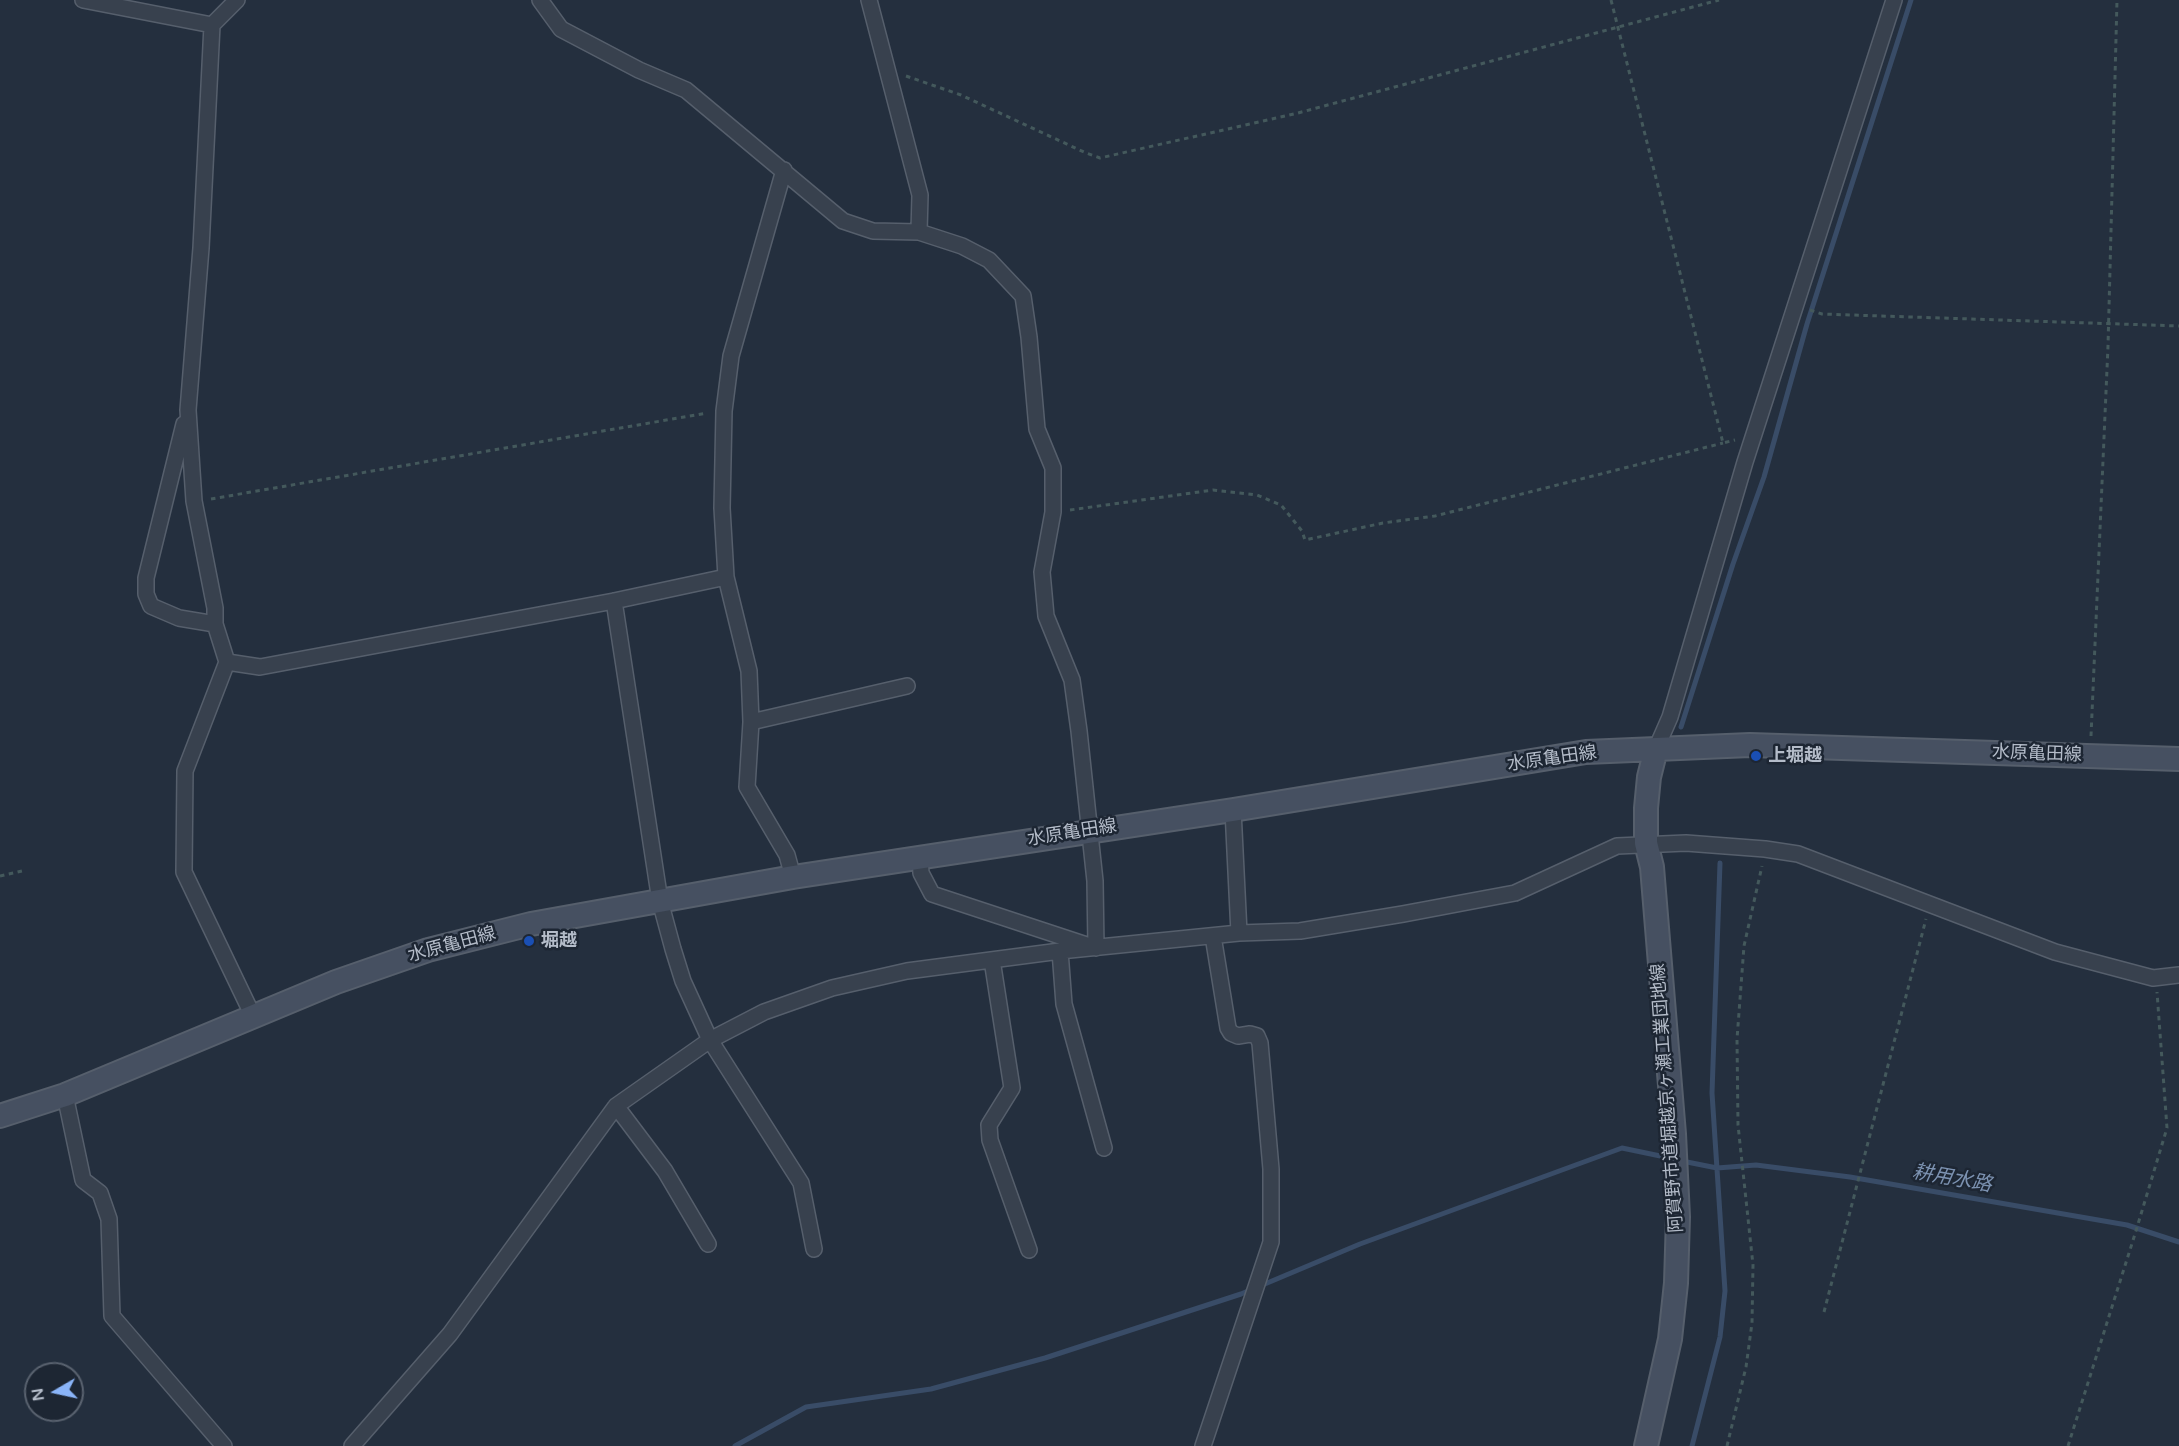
<!DOCTYPE html>
<html>
<head>
<meta charset="utf-8">
<style>
	body { margin:0 }
	#map { position:relative; width:2179px; height:1446px; overflow:hidden; background:#242f3e; font-family:"Varela Round",sans-serif }
	canvas { display:block }
	.north { position:absolute; left:24px; top:1362px; width:60px; height:60px; box-sizing:border-box; background:#1d2633; border:2px solid #59626f; border-radius:50%; rotate:261deg; font-size:16px; font-weight:700; line-height:24px; text-align:center; color:#b4bcc9 }
	.north::after { content:''; display:block; margin:auto; width:21px; height:27px; background:#8ab4f8; clip-path:polygon(50% 0,100% 100%,50% 72%,0 100%) }
</style>
</head>
<body>
<div id="map">
<canvas width="2179" height="1446"></canvas>
<div class="north">N</div>
</div>
<script>
const context = document.querySelector('canvas').getContext('2d');
context.lineJoin = 'round';
const poly = rows => new Path2D(rows.map(r => 'M' + r).join(''));
function trace(path, color, width, dash) { context.strokeStyle = color; context.lineWidth = width; context.lineCap = dash ? 'butt' : 'round'; context.setLineDash(dash || []); context.stroke(path); }
function drawText(font, color, halo, rows, align = 'center') {
  context.font = font + ' "Varela Round","Noto Sans JP",sans-serif'; context.lineWidth = 5; context.setLineDash([]); context.textBaseline = 'middle'; context.strokeStyle = halo; context.fillStyle = color; for (const [text, x, y, turn = 0] of rows) {
    context.save(); context.translate(x, y); context.rotate((+turn || 0) * Math.PI / 180); context.textAlign = isNaN(turn) ? turn : align; if (halo) context.strokeText(text, 0, 0); context.fillText(text, 0, 0); context.restore();
  }
}
const stream = poly([
	[1681,727,1733,564,1764,477,1807,324,1911,0],
	[1682,1161,1717,1168,1756,1165,1850,1177,2127,1225,2179,1242],
	[735,1446,806,1407,931,1389,1045,1358,1241,1294,1360,1244,1622,1148,1670,1158],
	[1692,1446,1720,1337,1725,1291,1712,1093,1720,863]
]);
const path = poly([
	[1611,0,1723,443,1735,440],
	[906,76,961,95,1086,153,1100,158,1298,113,1719,0],
	[1810,310,1822,314,2179,326],
	[211,499,707,413],
	[1070,510,1213,490,1257,495,1281,505,1302,531,1305,540,1383,523,1435,516,1723,443],
	[2091,736,2108,346,2117,0],
	[0,876,22,871],
	[1824,1312,1926,919],
	[1727,1446,1746,1367,1752,1323,1753,1265,1738,1125,1737,1039,1744,946,1762,866],
	[2068,1446,2135,1234,2167,1128,2157,992]
]);
const street = poly([
	[83,0,212,25],
	[237,0,212,25,201,248,188,410,194,501,215,608,215,624,227,662,185,771,184,872,253,1016],
	[540,0,561,29,639,70,686,90,843,221,873,231,919,232,962,246,989,260,1023,296,1029,337,1037,429,1053,468,1053,512,1042,572,1046,616,1072,680,1079,731,1095,881,1096,948,932,894,921,873,920,858],
	[869,0,920,195,919,232],
	[784,170,731,356,724,411,722,508,726,577,749,671,751,722,747,787,787,855,793,877],
	[184,424,146,578,146,594,151,606,179,618,215,624],
	[614,601,660,901,673,949,683,981,710,1040,801,1183,814,1249],
	[227,662,260,667,614,601,726,577],
	[751,722,907,686],
	[1656,749,1670,717,1745,462,1894,0],
	[1233,810,1239,933],
	[1060,951,1064,1004,1104,1148],
	[992,960,1012,1088,989,1125,990,1140,1029,1250],
	[65,1095,83,1180,100,1193,109,1219,112,1316,224,1446],
	[616,1106,665,1171,708,1244],
	[352,1446,450,1334,616,1106,710,1040,764,1012,832,988,907,971,1060,951,1239,933,1300,931,1403,914,1515,893,1617,846,1686,843,1765,849,1798,854,2055,952,2153,978,2179,975],
	[1203,1446,1271,1242,1271,1169,1260,1043,1257,1036,1250,1034,1238,1036,1231,1033,1228,1028,1213,936]
]);
const secondary = poly([
	[0,1116,65,1095,336,982,428,950,531,924,793,877,1233,810,1586,752,1750,745,2179,759],
	[1646,1446,1670,1339,1676,1283,1678,1217,1674,1134,1652,867,1646,843,1646,808,1649,777,1656,749]
]);
const markers = [
	[1756,756,6,"#1a4fb4"],
	[529,941,6,"#1a4fb4"]
];
const streetNames = [
	["水原亀田線",2037,754,2],
	["水原亀田線",1552,759,-8],
	["水原亀田線",1072,833,-9],
	["水原亀田線",452,945,-15],
	["阿賀野市道堀越京ヶ瀬工業団地線",1668,1098,-94]
];
const poiNames = [
	["上堀越",1768,756],
	["堀越",541,941]
];
const waterNames = [
	["耕用水路",1952,1179,10]
];
trace(stream, '#394c67', 5);
trace(street, '#565f6c', 18);
trace(secondary, '#565f6c', 26);
trace(path, '#44595c', 3, [4.5, 4.5]);
trace(street, '#38414e', 15);
trace(secondary, '#465061', 22);
for (const [x, y, r, color] of markers) { const dot = new Path2D(); dot.arc(x, y, r, 0, 2 * Math.PI); context.fillStyle = color; context.fill(dot); trace(dot, '#1d2633', 2); }
drawText('18px', '#b4bcc9', '#1d2633', streetNames);
drawText('bold 18px', '#b4bcc9', '#1d2633', poiNames, 'left');
drawText('italic 20px', '#7c92b1', '#1d2633', waterNames);
</script>
</body>
</html>
